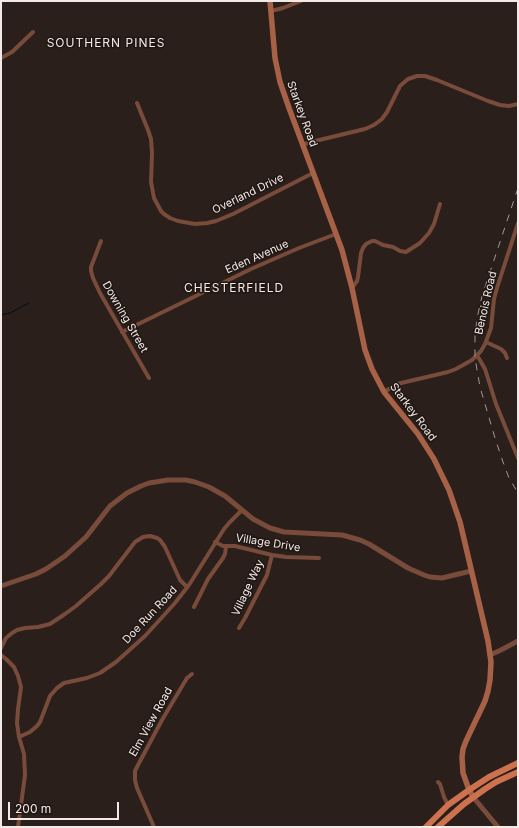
<!DOCTYPE html>
<html>
<head>
<meta charset="utf-8">
<style>
	body { margin:0 }
	#map { position:relative; width:519px; height:828px; overflow:hidden; background:#2a1f1b; font-family:Inter,sans-serif }
	canvas { display:block }
	.frame { position:absolute; inset:0; border:2px solid #f1eae7; pointer-events:none }
	.scale { position:absolute; left:8px; top:802px; width:111px; height:18px; box-sizing:border-box; border:2px solid #f1eae7; border-top:0; padding-left:5px; font-size:12px; line-height:14px; white-space:nowrap; color:#f1eae7; -webkit-text-stroke:3px #201612; paint-order:stroke }
</style>
</head>
<body>
<div id="map">
<canvas width="519" height="828"></canvas>
<div class="frame"></div>
<div class="scale">200 m</div>
</div>
<script>
const context = document.querySelector('canvas').getContext('2d');
context.lineJoin = 'round';
const poly = rows => new Path2D(rows.map(r => 'M' + r).join(''));
function trace(path, color, width, dash) { context.strokeStyle = color; context.lineWidth = width; context.lineCap = dash ? 'butt' : 'round'; context.setLineDash(dash || []); context.stroke(path); }
function drawText(font, color, halo, rows, align = 'center') {
  context.font = font + ' Inter,sans-serif'; context.lineWidth = 3; context.setLineDash([]); context.textBaseline = 'middle'; context.strokeStyle = halo; context.fillStyle = color; for (const [text, x, y, turn = 0] of rows) {
    context.save(); context.translate(x, y); context.rotate((+turn || 0) * Math.PI / 180); context.textAlign = isNaN(turn) ? turn : align; if (halo) context.strokeText(text, 0, 0); context.fillText(text, 0, 0); context.restore();
  }
}
const stream = poly([
	[1,315,10,313,29,303]
]);
const minor = poly([
	[271,11,283,8,301,1],
	[1,58,12,52,33,32],
	[137,103,148,130,151,139,152,153,151,182,154,198,161,211,164,214,170,218,178,221,195,224,207,223,216,221,233,214,313,173],
	[302,145,311,142,365,129,374,125,382,119,387,112,400,86,408,79,417,76,425,76,437,80,488,101,500,105,509,106,518,104],
	[101,241,91,267,91,271,93,278,100,293,149,378],
	[352,288,357,281,358,277,361,253,363,248,366,244,372,241,375,241,383,245,393,247,400,251,406,252,409,250,420,243,429,233,434,224,440,204],
	[122,332,251,269,299,248,336,234],
	[486,342,501,349,505,353,507,358],
	[477,355,485,369,496,404,518,458],
	[384,392,397,384,448,372,456,369,472,360,481,351,485,344,491,328,494,299,497,288,518,223],
	[215,542,223,546,235,546,272,555,286,557,319,558],
	[194,607,208,579,223,558,225,554,226,547],
	[239,628,245,618,267,575,272,555],
	[1,648,6,638,12,633,17,630,25,628,38,627,50,624,65,614,76,606,101,584,109,576,135,542,143,537,150,536,157,538,160,540,165,547,180,580,187,587],
	[1,655,6,659,14,667,18,676,21,687,18,709,17,723,19,737,24,754,25,775,18,827],
	[19,737,30,732,37,726,40,722,50,696,57,688,64,683,87,678,100,673,116,662,145,636,175,603,189,585,224,529,230,522,242,510],
	[438,782,440,784,444,797,448,805],
	[154,827,137,788,135,780,135,771,138,765,162,720,187,678,192,674]
]);
const tertiary = poly([
	[1,586,36,574,46,569,65,556,86,537,110,506,127,493,141,486,149,483,168,480,186,480,195,482,209,487,225,496,253,519,270,528,284,532,342,535,360,540,369,544,408,568,424,575,430,577,442,578,471,571],
	[490,655,501,650,518,641],
	[473,797,498,827]
]);
const secondary = poly([
	[270,1,275,58,280,82,289,108,342,250,352,288,365,350,372,369,384,392,418,434,434,459,449,490,460,522,488,641,491,662,490,680,488,691,485,701,466,741,463,749,462,757,463,773,468,787,473,797]
]);
const primary = poly([
	[426,827,448,805,469,790,489,777,518,763],
	[438,827,464,804,485,789,496,782,518,772]
]);
const rail = poly([
	[518,188,482,296,478,314,475,333,475,358,480,387,495,438,503,462,509,478,518,493]
]);
const streetNames = [
	["Starkey Road",302,114,70],
	["Overland Drive",248,194,-26],
	["Eden Avenue",257,257,-24],
	["Benois Road",486,303,-77],
	["Downing Street",125,317,60],
	["Starkey Road",413,412,53],
	["Village Drive",268,543,9],
	["Village Way",248,588,-65],
	["Doe Run Road",150,615,-47],
	["Elm View Road",151,722,-61]
];
const neighbourhoodNames = [
	["SOUTHERN PINES",106,43],
	["CHESTERFIELD",234,288]
];
trace(stream, '#000e1a', 1);
trace(minor, '#784b3a', 4);
trace(tertiary, '#784b3a', 5);
trace(secondary, '#a76146', 5.5);
trace(primary, '#cd714e', 6);
trace(rail, '#a19895', 1, [7, 7]);
drawText('11px', '#f1eae7', '#201612', streetNames);
context.letterSpacing = '1px';
drawText('12px', '#f1eae7', '#201612', neighbourhoodNames);
context.letterSpacing = '0px';
</script>
</body>
</html>
